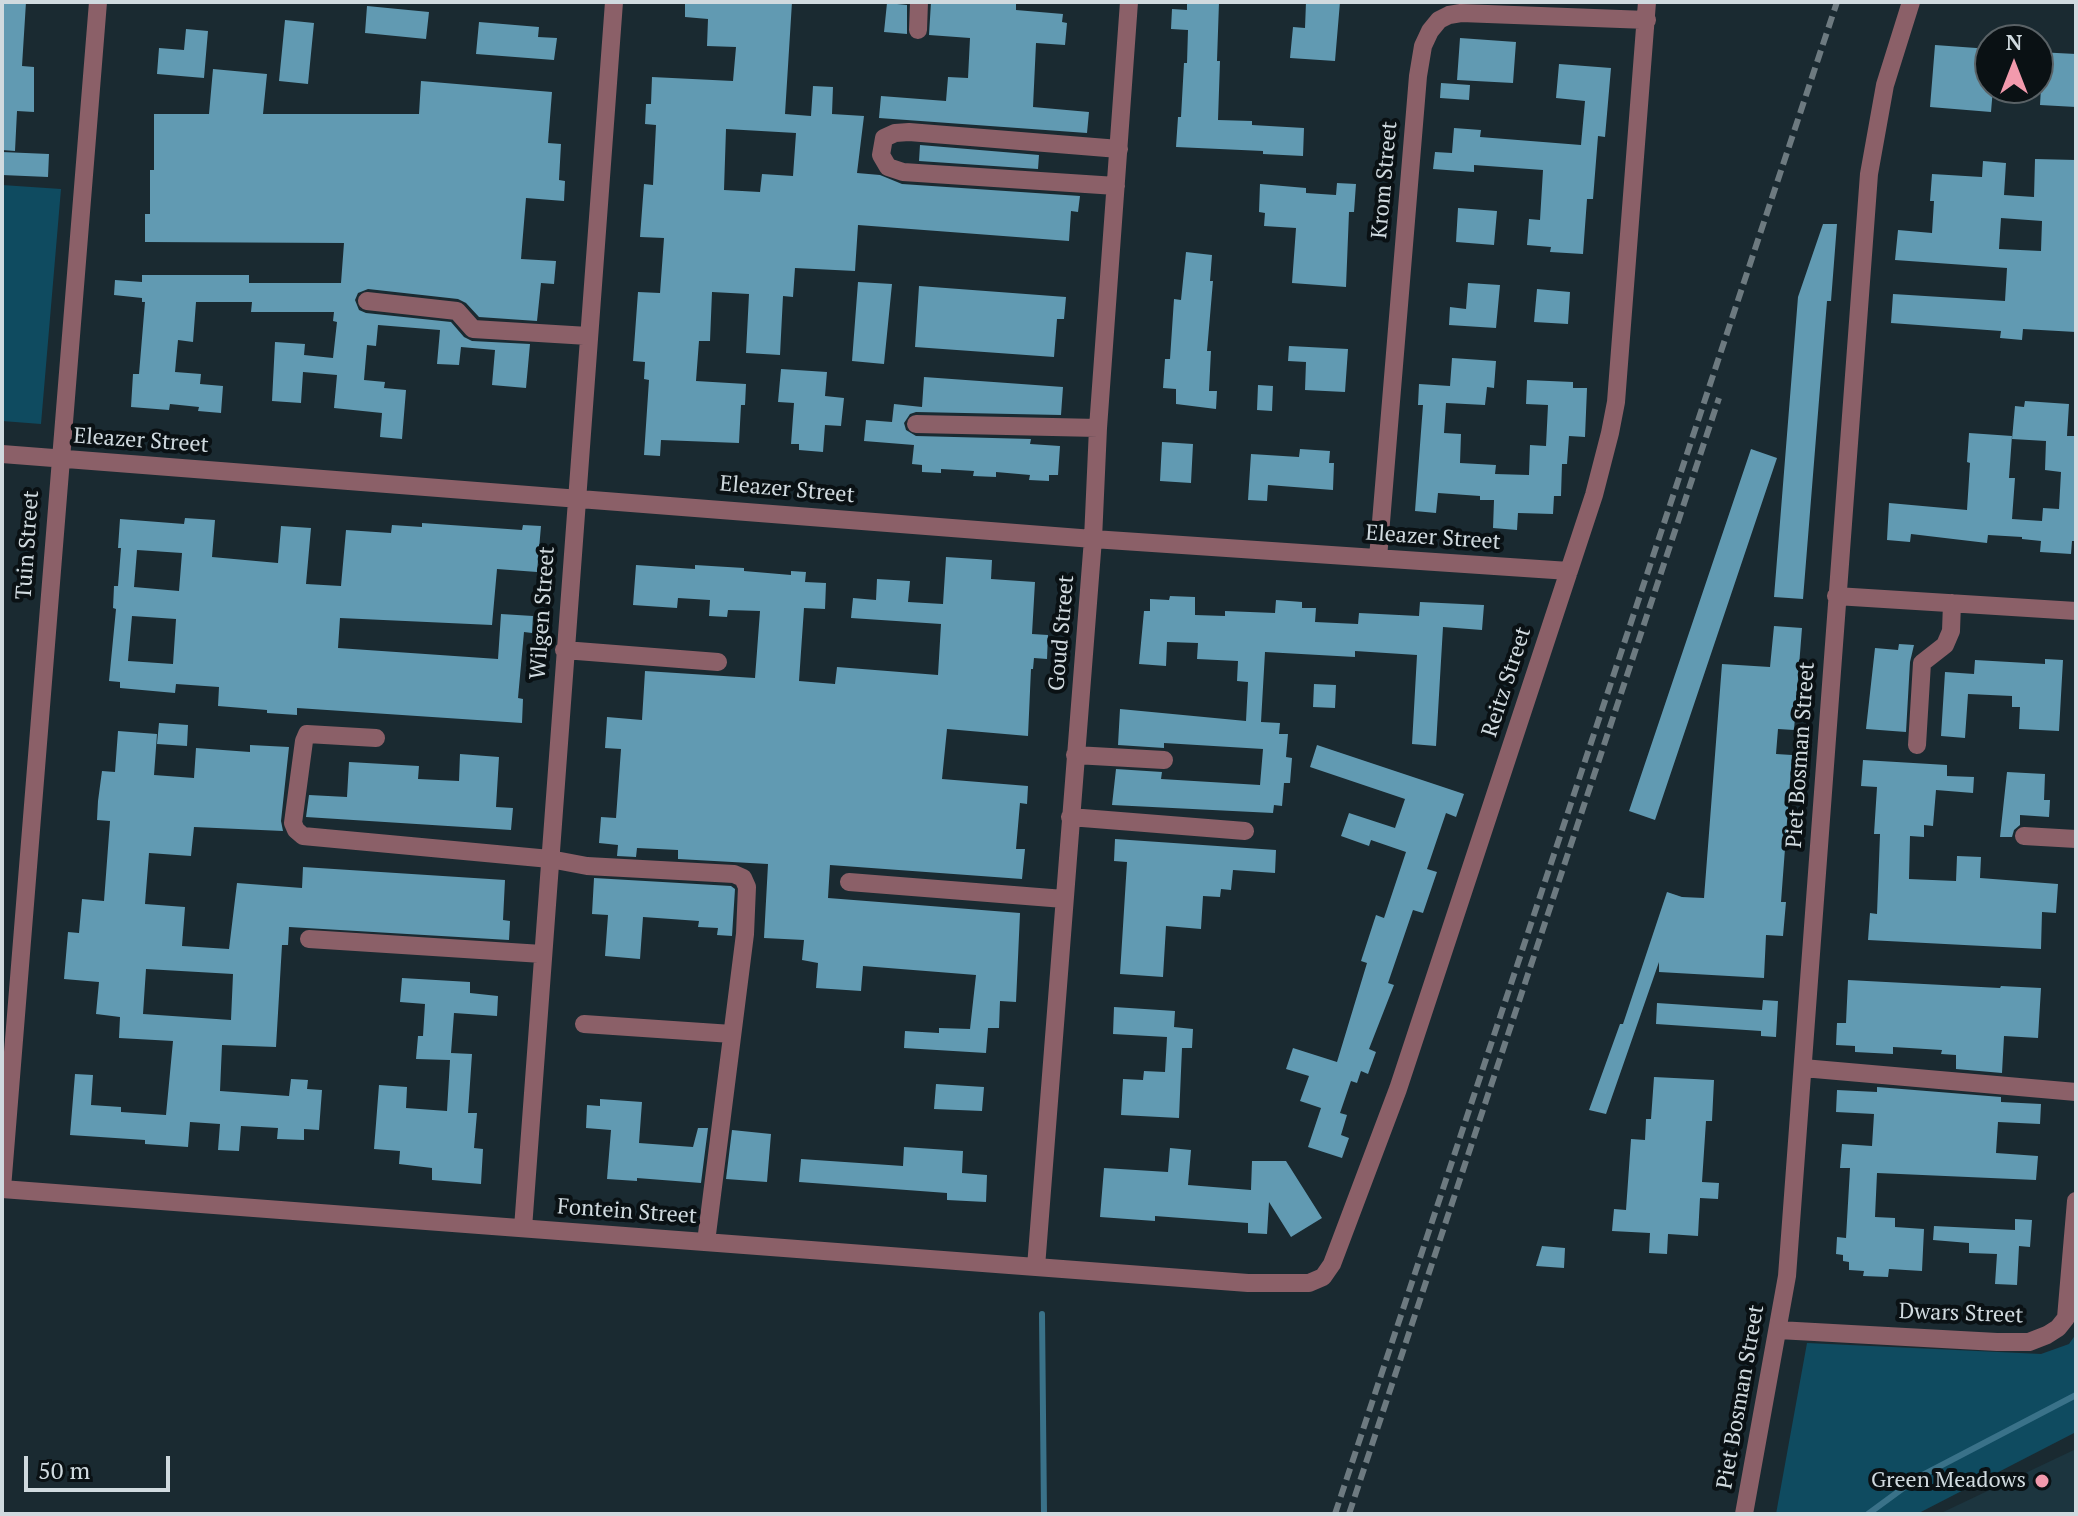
<!DOCTYPE html>
<html>
<head>
<meta charset="utf-8">
<style>
	body { margin:0 }
	#map { position:relative; width:2078px; height:1516px; overflow:hidden; background:#1a2a31; font-family:"PT Serif",serif }
	canvas { display:block }
	.frame { position:absolute; inset:0; border:4px solid #d0dadf; pointer-events:none }
	.north { position:absolute; left:1974px; top:24px; width:80px; height:80px; box-sizing:border-box; background:#0a1114; border:2px solid #596165; border-radius:50%; rotate:0deg; font-size:22px; font-weight:700; line-height:32px; text-align:center; color:#d0dadf }
	.north::after { content:''; display:block; margin:auto; width:28px; height:36px; background:#f29aad; clip-path:polygon(50% 0,100% 100%,50% 72%,0 100%) }
	.scale { position:absolute; left:24px; top:1456px; width:146px; height:36px; box-sizing:border-box; border:4px solid #d0dadf; border-top:0; padding-left:10px; font-size:24px; line-height:28px; white-space:nowrap; color:#d0dadf; -webkit-text-stroke:6px #0a1114; paint-order:stroke }
</style>
</head>
<body>
<div id="map">
<canvas width="2078" height="1516"></canvas>
<div class="frame"></div>
<div class="north">N</div>
<div class="scale">50 m</div>
</div>
<script>
const context = document.querySelector('canvas').getContext('2d');
context.lineJoin = 'round';
function fill(path, color) { context.fillStyle = color; context.fill(path, 'evenodd'); }
const poly = rows => new Path2D(rows.map(r => 'M' + r).join(''));
function trace(path, color, width, dash) { context.strokeStyle = color; context.lineWidth = width; context.lineCap = dash ? 'butt' : 'round'; context.setLineDash(dash || []); context.stroke(path); }
function drawText(font, color, halo, rows, align = 'center') {
  context.font = font + ' "PT Serif",serif'; context.lineWidth = 8; context.setLineDash([]); context.textBaseline = 'middle'; context.strokeStyle = halo; context.fillStyle = color; for (const [text, x, y, turn = 0] of rows) {
    context.save(); context.translate(x, y); context.rotate((+turn || 0) * Math.PI / 180); context.textAlign = isNaN(turn) ? turn : align; if (halo) context.strokeText(text, 0, 0); context.fillText(text, 0, 0); context.restore();
  }
}
const built = poly([
	[2076,1449,2076,1514,1939,1514]
]);
const green = poly([
	[2,185,61,189,41,424,2,421],
	[2076,1334,2076,1432,1917,1514,1776,1514,1807,1343,2041,1354,2069,1344]
]);
const stream = poly([
	[1042,1314,1044,1514],
	[1868,1514,1917,1478,2076,1395]
]);
const building = poly([
	[2,2,26,2,22,66,34,67,34,112,17,111,15,151,2,150],
	[685,2,792,2,785,114,811,116,813,86,833,87,832,114,864,116,857,173,880,175,902,184,1080,196,1078,212,1071,211,1069,241,858,225,855,271,795,268,793,297,783,296,780,355,746,353,749,294,712,292,710,341,699,341,696,381,746,384,745,405,741,405,739,443,661,440,660,456,644,455,649,380,644,379,645,362,633,361,638,292,660,293,664,238,640,237,644,184,653,185,656,125,645,124,646,104,651,104,652,77,733,81,736,47,707,46,708,19,685,17],
	[726,129,796,133,793,176,762,174,760,192,724,190],
	[931,2,1016,2,1016,10,1063,14,1062,22,1067,23,1065,45,1036,43,1033,107,1089,112,1087,133,879,118,881,96,946,101,948,77,968,78,970,38,929,35],
	[1187,2,1219,2,1217,61,1220,61,1218,120,1252,121,1252,125,1304,128,1303,156,1263,154,1263,151,1176,147,1178,117,1181,117,1184,63,1187,63,1188,30,1171,29,1172,9,1187,10],
	[1306,2,1340,2,1335,61,1290,58,1293,27,1305,28],
	[887,3,907,5,907,34,884,32],
	[367,6,429,12,426,39,365,33],
	[285,20,314,23,308,84,279,81],
	[479,22,539,27,538,37,557,38,554,60,476,54],
	[186,29,208,31,204,78,157,74,159,48,184,50],
	[1460,38,1516,42,1513,83,1457,80],
	[1935,45,1990,49,1990,88,1993,88,1991,112,1930,107],
	[2038,52,2076,54,2076,107,2040,105,2042,68,2038,68],
	[1559,64,1611,68,1605,137,1598,136,1593,199,1587,199,1583,254,1550,252,1551,247,1527,245,1529,219,1540,220,1543,170,1474,165,1474,172,1433,169,1435,152,1452,153,1454,128,1481,130,1480,137,1581,145,1585,101,1556,98],
	[213,69,267,74,263,114,419,114,421,81,552,92,548,143,561,144,559,180,565,181,564,201,526,198,521,259,556,261,554,284,541,283,537,321,479,317,466,303,458,299,368,289,358,293,355,300,359,310,366,313,451,322,464,337,472,341,530,344,526,388,492,385,495,350,461,347,459,365,437,364,440,330,378,325,376,346,367,345,364,380,385,382,384,388,406,390,402,439,380,437,382,413,334,408,337,375,303,372,301,403,272,401,275,342,305,344,304,355,333,358,337,322,333,321,334,312,251,312,252,302,196,302,193,342,178,340,175,372,201,374,200,384,223,386,221,413,198,411,199,407,170,404,169,410,131,407,133,374,139,374,145,302,142,302,142,298,114,295,115,280,142,282,142,275,249,275,249,283,341,283,344,243,145,242,145,214,150,214,150,170,154,170,154,114,209,114],
	[1441,83,1470,85,1469,100,1440,98],
	[920,145,1039,155,1038,169,919,161],
	[2,152,49,154,48,177,2,175],
	[2035,159,2076,160,2076,332,2023,329,2022,340,2000,338,2001,331,1891,323,1893,294,2005,301,2007,268,1895,260,1898,230,1932,233,1934,201,1930,201,1932,174,1982,177,1983,161,2006,163,2004,195,2034,197],
	[2001,218,2042,221,2041,251,1999,249],
	[1337,183,1356,184,1354,212,1349,212,1346,287,1292,283,1296,228,1264,226,1265,213,1259,212,1260,184,1306,188,1306,193,1336,195],
	[1458,208,1497,211,1494,245,1456,242],
	[1823,224,1837,224,1831,301,1827,301,1803,599,1774,597,1798,297],
	[1186,252,1212,255,1210,281,1213,281,1207,351,1211,351,1209,391,1217,391,1216,409,1176,404,1176,389,1163,388,1165,359,1170,359,1174,299,1181,300],
	[858,282,892,284,884,364,852,361],
	[1468,283,1500,285,1496,328,1449,325,1450,307,1466,309],
	[919,286,1066,297,1064,319,1057,319,1054,357,915,347],
	[1537,289,1570,292,1568,324,1534,322],
	[1289,346,1348,349,1345,392,1305,390,1306,362,1288,361],
	[1452,358,1496,361,1494,388,1487,387,1485,405,1446,403,1444,433,1461,434,1460,463,1496,465,1495,474,1529,475,1530,445,1546,446,1548,405,1526,404,1527,380,1573,382,1573,388,1587,388,1585,437,1569,436,1567,464,1562,464,1561,496,1554,496,1553,514,1518,513,1517,530,1493,528,1494,500,1480,500,1480,496,1438,493,1436,513,1415,511,1423,405,1418,405,1419,384,1450,386],
	[781,369,827,372,825,396,844,398,841,426,825,425,823,452,799,450,799,444,791,444,794,403,778,402],
	[924,377,1063,387,1061,415,916,412,910,414,904,423,906,430,916,436,1031,439,1030,444,1060,446,1058,475,1049,475,1049,481,1029,480,1030,475,996,472,996,477,973,476,974,471,941,469,941,473,922,472,922,465,912,464,914,445,864,441,866,420,892,422,894,404,922,407],
	[1258,385,1273,386,1272,411,1257,410],
	[2025,401,2069,404,2067,436,2076,436,2076,541,2072,541,2071,554,2040,552,2041,541,2022,539,2022,537,1988,535,1987,543,1911,534,1910,542,1887,540,1889,503,1967,510,1970,463,1967,462,1969,433,2012,436,2009,478,2015,478,2012,519,2042,521,2043,508,2059,509,2061,472,2045,470,2046,441,2012,439,2015,406,2024,407],
	[1162,442,1193,444,1191,483,1160,481],
	[1300,449,1330,451,1329,463,1334,463,1333,490,1268,485,1267,501,1248,500,1251,454,1299,457],
	[1751,449,1777,458,1655,820,1629,811],
	[185,518,215,520,212,557,278,563,281,526,311,528,306,584,341,586,346,530,391,533,392,525,422,527,422,523,522,530,523,525,541,526,537,572,497,569,492,625,340,618,338,648,498,659,501,614,533,616,532,633,524,632,518,698,523,699,522,723,297,708,297,715,267,713,267,710,218,706,219,687,176,684,175,693,120,688,120,682,109,681,116,609,113,608,114,586,118,586,121,548,118,548,120,519,184,524],
	[137,550,182,553,179,591,134,587],
	[132,616,176,619,173,664,128,661],
	[946,557,992,560,991,579,1035,582,1032,634,1048,635,1047,659,1034,658,1033,669,1031,669,1028,736,947,729,942,779,1028,786,1027,804,1020,803,1016,849,1025,849,1022,879,830,865,828,898,1020,913,1016,1002,1000,1001,999,1028,988,1028,986,1053,904,1048,905,1031,939,1033,939,1028,970,1029,976,975,863,966,861,991,816,988,818,963,802,960,804,940,764,938,768,864,678,859,678,850,637,848,636,857,617,856,618,845,599,843,601,817,616,818,621,749,605,748,607,717,642,720,645,671,755,678,760,611,728,610,727,617,709,616,710,600,678,598,677,608,633,605,636,565,695,569,695,565,744,568,744,571,791,575,791,571,806,572,805,582,826,583,825,609,804,608,799,681,835,684,837,667,938,675,941,624,851,618,853,598,876,600,877,579,910,581,908,602,943,604],
	[1170,596,1195,597,1195,615,1225,616,1225,611,1275,613,1276,600,1302,602,1302,608,1316,608,1315,622,1358,624,1359,613,1419,616,1420,602,1484,605,1482,630,1443,627,1436,746,1412,744,1417,655,1355,651,1355,657,1265,652,1261,722,1280,723,1279,734,1288,734,1286,757,1292,758,1290,783,1284,783,1282,806,1274,805,1273,813,1112,805,1116,769,1162,772,1161,779,1260,785,1263,749,1164,743,1164,748,1118,745,1120,709,1246,721,1248,682,1237,681,1238,661,1197,659,1198,643,1167,642,1166,666,1139,664,1144,611,1150,611,1150,599,1169,600],
	[1774,626,1802,628,1794,730,1778,729,1776,754,1792,755,1781,902,1786,902,1783,936,1766,935,1764,978,1659,972,1659,962,1606,1114,1589,1110,1620,1024,1623,1024,1667,892,1682,897,1704,898,1722,664,1770,667],
	[1899,644,1914,645,1910,662,1906,732,1866,729,1875,648,1898,650],
	[2045,659,2063,660,2059,731,2019,729,2020,707,2012,707,2012,696,1968,694,1965,738,1941,736,1945,672,1974,674,1975,660,2045,664],
	[1314,684,1336,685,1335,708,1313,707],
	[159,723,188,725,187,746,157,744],
	[118,731,157,734,154,775,194,778,196,748,250,752,250,745,289,747,281,821,283,831,194,827,191,856,149,853,145,904,185,907,182,946,229,949,237,883,302,888,303,867,505,880,503,920,510,921,509,940,289,927,288,945,282,945,276,1047,222,1045,220,1091,289,1096,291,1079,308,1080,307,1089,322,1090,319,1130,304,1129,304,1140,277,1139,278,1128,241,1126,239,1151,218,1150,220,1124,190,1122,188,1147,145,1144,145,1140,70,1135,75,1074,93,1075,91,1105,121,1107,121,1112,166,1115,173,1041,119,1038,120,1017,96,1014,99,982,64,979,68,932,79,933,82,899,104,901,110,821,97,820,98,801,102,771,115,772],
	[146,969,233,974,231,1020,143,1014],
	[1317,745,1464,794,1456,817,1446,813,1427,869,1437,872,1423,913,1413,910,1388,983,1394,985,1369,1049,1376,1052,1368,1074,1361,1071,1357,1083,1351,1081,1340,1113,1347,1115,1341,1135,1349,1138,1342,1158,1308,1147,1321,1108,1300,1101,1309,1076,1286,1069,1293,1048,1337,1062,1367,963,1361,961,1376,915,1384,918,1406,852,1371,840,1369,846,1341,836,1349,813,1395,828,1405,799,1310,767],
	[460,754,499,757,496,807,513,808,511,830,306,817,309,795,347,797,349,762,419,766,418,779,459,781],
	[1863,760,1947,765,1947,776,1974,777,1973,793,1936,790,1933,826,1924,825,1924,837,1910,836,1909,879,1956,881,1957,856,1981,857,1980,878,2058,884,2056,913,2042,912,2041,949,1868,940,1870,913,1877,914,1880,834,1874,834,1877,787,1861,786],
	[2007,772,2045,774,2044,800,2050,800,2049,817,2020,815,2020,825,2014,830,2012,837,2000,837],
	[1115,839,1276,850,1275,873,1233,870,1231,890,1221,889,1220,897,1203,896,1201,929,1166,926,1163,977,1120,974,1127,862,1114,861],
	[594,878,731,886,735,889,732,936,717,935,718,928,698,927,699,921,643,917,640,959,605,956,608,915,592,914],
	[402,978,470,982,470,993,498,996,497,1016,454,1013,451,1053,472,1054,468,1113,477,1113,474,1148,483,1149,481,1184,432,1180,432,1168,399,1164,400,1151,374,1149,379,1085,407,1087,406,1108,447,1111,450,1060,416,1059,418,1036,423,1036,425,1004,400,1002],
	[1848,980,2000,988,2001,986,2041,988,2038,1038,2004,1036,2002,1073,1956,1069,1956,1055,1941,1054,1942,1050,1893,1047,1893,1054,1855,1052,1855,1046,1836,1045,1837,1023,1846,1023],
	[1763,1000,1778,1001,1776,1037,1761,1036,1761,1031,1656,1024,1657,1003,1762,1010],
	[1114,1007,1175,1011,1174,1027,1193,1029,1192,1048,1182,1048,1179,1118,1121,1115,1123,1079,1143,1080,1144,1071,1165,1072,1167,1037,1113,1034],
	[1654,1077,1714,1080,1712,1121,1706,1121,1702,1182,1719,1183,1718,1199,1700,1198,1698,1236,1668,1234,1667,1254,1649,1253,1650,1233,1612,1231,1614,1209,1626,1210,1631,1139,1645,1140,1646,1119,1651,1119],
	[936,1084,984,1087,982,1111,934,1109],
	[1877,1087,2001,1097,2001,1102,2041,1104,2040,1124,1998,1122,1996,1153,2038,1156,2036,1180,1877,1173,1875,1217,1895,1218,1895,1227,1924,1229,1922,1271,1889,1269,1888,1277,1863,1276,1864,1271,1849,1270,1849,1262,1843,1261,1843,1255,1836,1254,1837,1237,1846,1238,1850,1168,1840,1168,1842,1144,1872,1146,1874,1114,1836,1112,1837,1090,1877,1092],
	[600,1099,642,1102,639,1143,693,1147,698,1128,708,1128,701,1183,637,1178,637,1181,607,1179,611,1130,586,1128,587,1105,600,1106],
	[732,1130,771,1134,767,1182,726,1179],
	[904,1147,963,1151,962,1173,987,1175,986,1202,947,1200,947,1193,799,1182,801,1159,903,1166],
	[1170,1148,1191,1150,1188,1185,1251,1190,1252,1161,1286,1161,1322,1218,1291,1237,1269,1202,1267,1234,1248,1233,1248,1223,1155,1216,1155,1221,1100,1217,1104,1168,1168,1172],
	[2015,1219,2032,1220,2030,1247,2019,1246,2017,1285,1995,1284,1997,1254,1969,1253,1969,1243,1933,1240,1934,1226,2015,1230],
	[1542,1246,1565,1248,1564,1268,1536,1266]
]);
const minor = poly([
	[918,30,919,2],
	[1116,186,903,172,888,167,881,155,884,138,895,133,909,132,1119,149],
	[367,301,457,311,473,329,588,336],
	[916,424,1098,428],
	[2,454,1093,539,1569,571],
	[1378,558,1418,76,1423,46,1430,31,1439,20,1449,15,1461,13,1647,20],
	[1836,596,2076,611],
	[564,650,718,662],
	[376,738,307,734,304,741,293,823,296,830,303,836,550,859,587,866,734,874,743,878,747,887,745,934,706,1242],
	[1917,745,1922,663,1945,645,1951,631,1952,603],
	[1075,755,1164,760],
	[1070,817,1245,831],
	[2024,836,2076,839],
	[849,882,1064,899],
	[309,939,542,954],
	[584,1024,732,1034],
	[1803,1068,2076,1092],
	[2,1188,98,2],
	[2,1189,1248,1283,1309,1283,1323,1277,1332,1264,1398,1089,1594,495,1610,433,1616,402,1647,2],
	[523,1228,614,2],
	[1036,1267,1093,539,1098,428,1129,2],
	[1778,1330,1997,1342,2029,1342,2047,1335,2058,1328,2066,1318,2076,1201],
	[1744,1514,1787,1276,1869,174,1885,85,1911,2]
]);
const rail = poly([
	[1335,1514,1837,2],
	[1349,1514,1719,398]
]);
const markers = [
	[2042,1481,8,"#f29aad"]
];
const streetNames = [
	["Krom Street",1385,180,-85],
	["Eleazer Street",141,441,4],
	["Eleazer Street",787,490,5],
	["Eleazer Street",1433,538,4],
	["Tuin Street",28,545,-86],
	["Wilgen Street",543,613,-86],
	["Goud Street",1062,633,-85],
	["Reitz Street",1507,682,-72],
	["Piet Bosman Street",1801,755,-86],
	["Fontein Street",627,1212,4],
	["Dwars Street",1961,1314,2],
	["Piet Bosman Street",1741,1397,-80]
];
const poiNames = [
	["Green Meadows",2026,1481]
];
fill(built, '#1c353f');
fill(green, '#0f4b60');
trace(stream, '#3a7289', 6);
fill(building, '#619ab2');
trace(minor, '#8b6068', 18);
trace(rail, '#6d7a80', 6, [12, 6]);
for (const [x, y, r, color] of markers) { const dot = new Path2D(); dot.arc(x, y, r, 0, 2 * Math.PI); context.fillStyle = color; context.fill(dot); trace(dot, '#0a1114', 3); }
drawText('22px', '#d0dadf', '#0a1114', streetNames);
drawText('22px', '#d0dadf', '#0a1114', poiNames, 'right');
</script>
</body>
</html>
